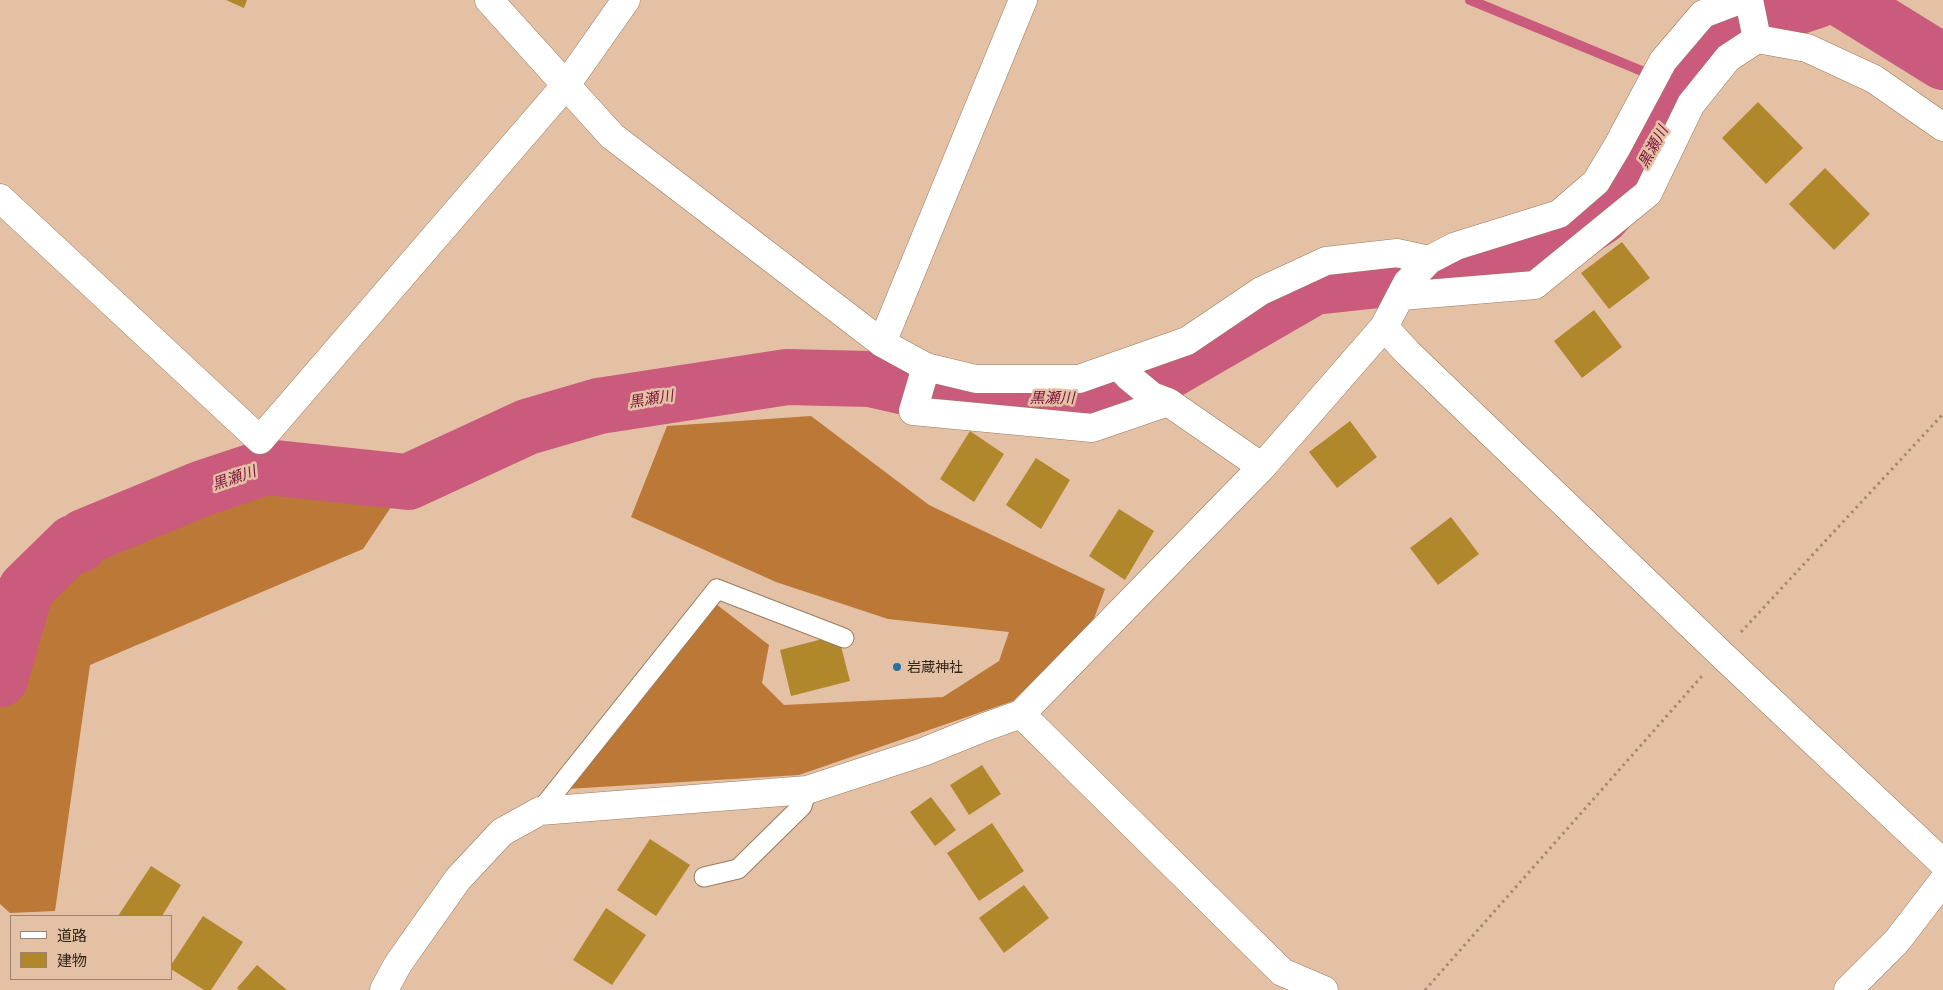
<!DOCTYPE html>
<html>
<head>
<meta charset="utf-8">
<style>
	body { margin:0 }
	#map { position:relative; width:1943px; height:990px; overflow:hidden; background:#e4c1a4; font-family:"Exo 2","Noto Sans JP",sans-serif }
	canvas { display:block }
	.legend { position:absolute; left:10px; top:915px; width:162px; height:65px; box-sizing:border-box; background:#e4c1a4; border:1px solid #9d836d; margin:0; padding:6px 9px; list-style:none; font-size:15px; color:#32251a }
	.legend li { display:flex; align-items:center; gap:10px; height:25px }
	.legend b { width:25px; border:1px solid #9d836d }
</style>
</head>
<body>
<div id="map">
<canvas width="1943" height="990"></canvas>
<ul class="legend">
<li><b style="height:6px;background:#fff"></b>道路</li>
<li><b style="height:14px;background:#b1872c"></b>建物</li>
</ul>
</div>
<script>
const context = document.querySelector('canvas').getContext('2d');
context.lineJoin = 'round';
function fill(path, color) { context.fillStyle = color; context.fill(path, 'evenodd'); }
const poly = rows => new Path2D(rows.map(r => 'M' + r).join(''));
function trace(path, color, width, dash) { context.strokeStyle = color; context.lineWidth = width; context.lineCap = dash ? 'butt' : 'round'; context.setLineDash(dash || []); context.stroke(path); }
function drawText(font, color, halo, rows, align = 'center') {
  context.font = font + ' "Exo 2","Noto Sans JP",sans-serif'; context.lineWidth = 5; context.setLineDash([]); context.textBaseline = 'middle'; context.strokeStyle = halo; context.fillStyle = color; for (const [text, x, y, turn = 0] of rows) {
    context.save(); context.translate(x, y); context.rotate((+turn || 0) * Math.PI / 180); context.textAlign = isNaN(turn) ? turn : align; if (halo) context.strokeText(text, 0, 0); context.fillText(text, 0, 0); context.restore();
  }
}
const forest = poly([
	[811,416,929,505,1105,589,1092,624,1013,701,799,775,567,789,716,604,769,645,762,683,784,705,943,697,999,661,1009,632,888,619,776,582,631,517,667,426],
	[234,472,403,489,363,549,90,665,55,911,10,913,0,904,0,686,25,592,130,503]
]);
const stream = poly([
	[1470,0,1683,88]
]);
const river = poly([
	[1843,0,1943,62],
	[1438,273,1512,268,1534,260,1602,216,1647,163,1683,88,1733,28,1818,0],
	[0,679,26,589,73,543,79,545,84,537,203,488,266,467,408,482,527,427,599,406,787,377,870,379,949,397,1120,399,1314,287,1388,279]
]);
const building = poly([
	[226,0,247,0,244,8],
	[1758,102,1803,148,1766,184,1722,138],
	[1825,168,1870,214,1834,250,1789,204],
	[1622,242,1650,278,1609,309,1581,273],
	[1594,310,1622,347,1582,378,1554,341],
	[1350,421,1377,457,1337,488,1309,452],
	[970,431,1004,454,974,502,940,479],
	[1036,458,1070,480,1041,529,1006,505],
	[1119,509,1154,531,1125,580,1089,556],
	[1451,517,1479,554,1438,585,1410,548],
	[838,635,850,681,791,696,780,650],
	[982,765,1001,794,969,815,950,785],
	[931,797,956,830,935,846,910,812],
	[992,823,1024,871,979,901,947,853],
	[650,839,690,865,656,916,617,890],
	[151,866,181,885,162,916,118,916],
	[1024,885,1049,918,1004,953,979,918],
	[606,908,646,935,612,985,573,960],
	[203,916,243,942,211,990,204,990,171,969,171,965],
	[257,965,287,990,239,990,237,988]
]);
const path = poly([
	[1741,632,1943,414],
	[1425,990,1702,676]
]);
const service = poly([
	[540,811,717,589,844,638],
	[704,877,738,869,802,806,807,790]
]);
const minor = poly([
	[489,0,612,136,882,343,926,367,976,379,1079,379,1187,341,1261,291,1326,261,1397,253,1429,260],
	[1749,0,1757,39,1807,48,1874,79,1943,127],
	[0,198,260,440,566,85,626,0],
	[1402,296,1535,285,1648,193,1691,104,1728,58,1757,39],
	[1384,327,1408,353,1721,654,1943,863],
	[882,343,1023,0],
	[1118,365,1129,377,1152,396,1168,402],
	[926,367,913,411,1092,428,1168,402,1262,467],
	[1021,714,1282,972,1324,990],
	[384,990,398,964,458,879,502,832,540,811,807,790,923,752,985,727,1021,714,1262,467,1384,327,1407,283,1429,260,1456,246,1559,214,1596,182,1617,147,1663,61,1703,14,1740,0],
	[1848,990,1897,941,1943,881]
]);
const markers = [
	[897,667,5,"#2672a5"]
];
const poiNames = [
	["岩蔵神社",907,667]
];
const waterNames = [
	["黒瀬川",1653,147,-61],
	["黒瀬川",1052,398],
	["黒瀬川",651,399,-9],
	["黒瀬川",234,478,-19]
];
fill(forest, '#bb7836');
trace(stream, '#ca5b7d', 10);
trace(river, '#ca5b7d', 56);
fill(building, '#b1872c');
trace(service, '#9a7a5e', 21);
trace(minor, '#9a7a5e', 29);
trace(path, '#a48973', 3, [2.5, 4]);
trace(service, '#fff', 19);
trace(minor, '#fff', 28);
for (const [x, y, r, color] of markers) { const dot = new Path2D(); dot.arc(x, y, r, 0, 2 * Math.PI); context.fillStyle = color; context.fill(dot); trace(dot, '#e4c1a4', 2); }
drawText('14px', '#32251a', '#e4c1a4', poiNames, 'left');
drawText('italic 15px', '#7b123d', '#e4c1a4', waterNames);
</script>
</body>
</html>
